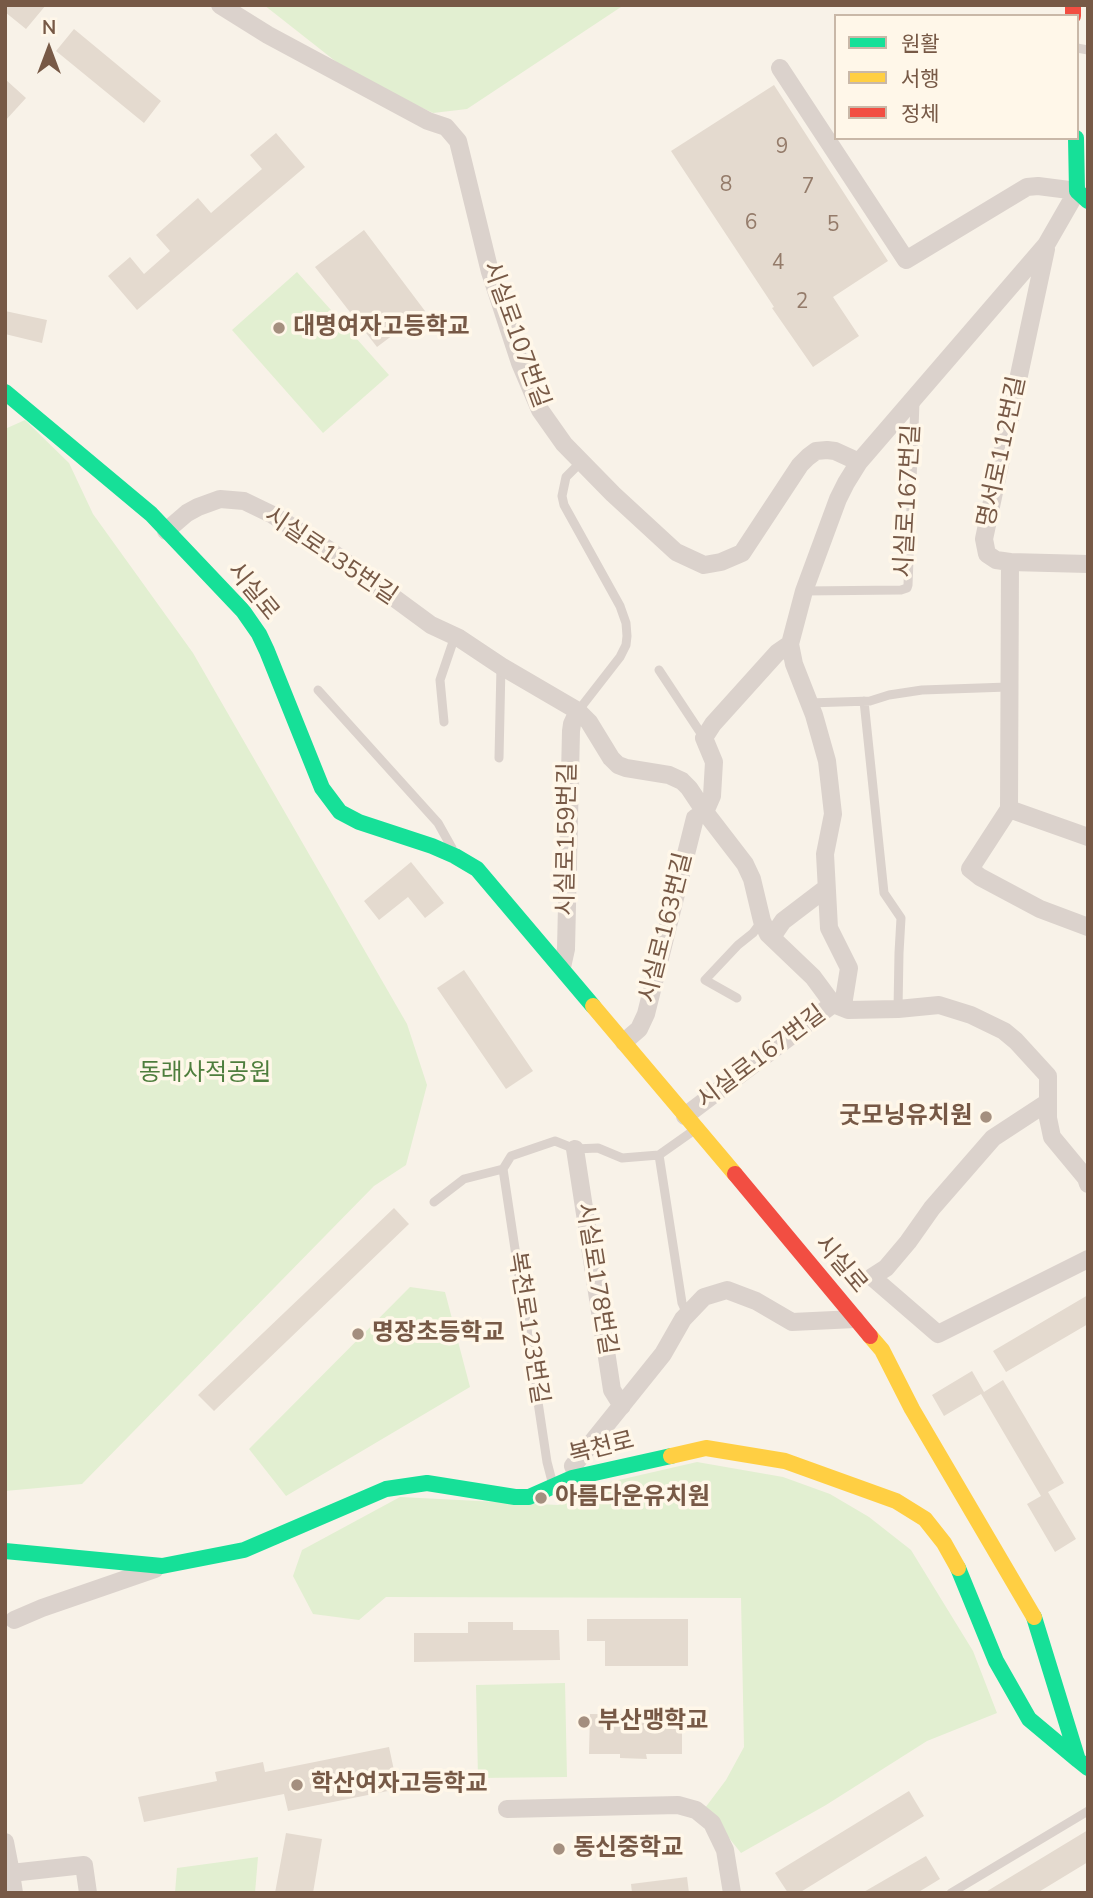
<!DOCTYPE html>
<html>
<head>
<meta charset="utf-8">
<style>
	body { margin:0 }
	#map { position:relative; width:1093px; height:1898px; overflow:hidden; background:#f8f2e8; font-family:"Nunito Sans","Noto Sans KR",sans-serif }
	canvas { display:block }
	.frame { position:absolute; inset:0; border:7px solid #775946; pointer-events:none }
	.legend { position:absolute; left:834px; top:14px; width:245px; height:126px; box-sizing:border-box; background:#fff7e9; border:2px solid #c9b8a8; margin:0; padding:9px 12px; list-style:none; font-size:21px; color:#775946 }
	.legend li { display:flex; align-items:center; gap:14px; height:35px }
	.legend b { width:35px; border:2px solid #c9b8a8 }
	.north { position:absolute; left:14px; top:14px; width:70px; height:70px; -webkit-text-stroke:5px #fff7e9; paint-order:stroke; rotate:0deg; font-size:19px; font-weight:700; line-height:28px; text-align:center; color:#775946 }
	.north::after { content:''; display:block; margin:auto; width:24px; height:32px; background:#775946; clip-path:polygon(50% 0,100% 100%,50% 72%,0 100%) }
</style>
</head>
<body>
<div id="map">
<canvas width="1093" height="1898"></canvas>
<div class="frame"></div>
<ul class="legend">
<li><b style="height:9px;background:#16e098"></b>원활</li>
<li><b style="height:9px;background:#ffcf43"></b>서행</li>
<li><b style="height:9px;background:#f24e42"></b>정체</li>
</ul>
<div class="north">N</div>
</div>
<script>
const context = document.querySelector('canvas').getContext('2d');
context.lineJoin = 'round';
function fill(path, color) { context.fillStyle = color; context.fill(path, 'evenodd'); }
const poly = rows => new Path2D(rows.map(r => 'M' + r).join(''));
function trace(path, color, width, dash) { context.strokeStyle = color; context.lineWidth = width; context.lineCap = dash ? 'butt' : 'round'; context.setLineDash(dash || []); context.stroke(path); }
function drawText(font, color, halo, rows, align = 'center') {
  context.font = font + ' "Nunito Sans","Noto Sans KR",sans-serif'; context.lineWidth = 7; context.setLineDash([]); context.textBaseline = 'middle'; context.strokeStyle = halo; context.fillStyle = color; for (const [text, x, y, turn = 0] of rows) {
    context.save(); context.translate(x, y); context.rotate((+turn || 0) * Math.PI / 180); context.textAlign = isNaN(turn) ? turn : align; if (halo) context.strokeText(text, 0, 0); context.fillText(text, 0, 0); context.restore();
  }
}
const green = poly([
	[264,5,624,5,467,109,433,113,353,75],
	[297,272,389,375,323,433,232,330],
	[25,420,69,463,93,514,193,653,407,1024,427,1085,406,1165,374,1186,82,1484,5,1491,5,429],
	[410,1287,445,1292,470,1387,286,1496,249,1449],
	[697,1462,783,1477,830,1494,869,1517,911,1550,973,1651,997,1713,927,1741,826,1805,741,1853,705,1808,726,1780,744,1747,741,1598,386,1597,359,1620,313,1614,293,1576,302,1550,400,1497,558,1505,610,1482],
	[565,1683,567,1777,478,1778,476,1685],
	[258,1857,255,1893,175,1893,177,1868]
]);
const building = poly([
	[5,5,46,5,26,29,5,12],
	[74,29,161,101,144,123,56,51],
	[5,79,26,98,5,121],
	[774,85,888,261,833,297,859,336,813,367,772,308,774,307,671,151],
	[276,133,305,167,137,310,108,276,130,257,144,274,170,251,156,235,198,198,211,213,262,169,250,155],
	[364,230,425,311,377,347,315,267],
	[5,311,47,320,42,343,5,334],
	[411,862,444,903,425,918,408,897,379,920,364,901],
	[464,970,533,1071,506,1089,437,988],
	[394,1208,409,1224,214,1411,198,1395],
	[1088,1295,1088,1324,1006,1372,993,1351],
	[972,1371,984,1392,1003,1380,1064,1483,1048,1492,1076,1539,1055,1552,1027,1504,1041,1496,981,1394,944,1416,932,1395],
	[587,1619,688,1619,688,1666,605,1666,605,1641,587,1641],
	[468,1622,513,1622,513,1630,559,1630,560,1660,414,1662,414,1633,468,1633],
	[590,1714,682,1715,682,1754,646,1754,647,1759,620,1758,620,1754,589,1754],
	[389,1747,398,1789,288,1811,284,1794,144,1822,138,1797,217,1781,215,1772,263,1762,265,1772],
	[909,1791,924,1816,799,1893,788,1893,775,1873],
	[1088,1830,1088,1862,1037,1893,984,1893],
	[286,1833,322,1839,313,1893,275,1893],
	[926,1856,940,1879,917,1893,862,1893],
	[687,1877,689,1893,632,1893,631,1884]
]);
const lane = poly([
	[1077,48,1088,50],
	[804,591,901,590,907,588,908,585,915,402],
	[659,670,704,738],
	[318,690,438,823,452,848],
	[864,701,884,893,901,918,899,953,898,1009],
	[809,703,870,701,889,695,922,690,1008,687],
	[578,711,620,657,626,645,627,636,626,623,620,606,564,505,562,496,566,477,581,462],
	[444,722,440,680,455,636],
	[499,758,501,666],
	[737,998,705,980,738,945,753,933,762,921],
	[659,1155,682,1303,687,1314],
	[503,1169,547,1462,553,1485],
	[434,1202,464,1179,503,1169,511,1156,555,1141,575,1149,598,1148,622,1158,659,1155,693,1131],
	[951,1893,1088,1811]
]);
const street = poly([
	[220,5,268,35,428,121,446,127,458,141,490,272,520,363,540,410,564,444,613,494,676,552,704,565,721,562,742,553,800,465,808,457,816,451,827,450,835,451,859,462],
	[1046,249,984,539,987,554,996,560,1010,562,1009,809,970,869,980,877,1040,909,1088,927],
	[166,531,187,513,198,507,220,499,244,501,273,515,329,550,431,625,459,638,501,666,578,711,589,722,611,758,618,765,626,768,669,775,682,781,689,788,705,812,745,864,752,879,762,921,768,934,813,977,833,1004,685,1116],
	[1010,562,1088,564],
	[790,644,794,664,814,715,827,761,833,814,825,854,829,928,849,968,844,999,833,1004],
	[1009,809,1088,837],
	[705,812,712,796,714,762,704,738,713,724,777,653,790,644,804,591,838,499,846,483,859,462,1046,245,1077,191,1038,186,1027,187,906,260,780,68],
	[772,937,783,921,825,889],
	[562,967,566,949,571,731,572,724,578,711],
	[833,1004,848,1010,898,1009,939,1005,971,1015,1004,1031,1016,1041,1048,1076,1048,1118,1052,1137,1086,1178,1088,1184],
	[624,1042,639,1029,646,1014,695,818,705,812],
	[1048,1102,993,1138,932,1208,908,1242,886,1268,872,1277,938,1334,1088,1259],
	[575,1149,612,1390,622,1406],
	[578,1477,573,1466,663,1354,683,1319,704,1297,727,1290,756,1301,792,1322,855,1319],
	[14,1620,42,1608,155,1569],
	[507,1809,678,1805,696,1810,712,1823,725,1850,732,1893],
	[5,1842,11,1873,84,1865,88,1893],
	[11,1873,14,1893]
]);
const fast = poly([
	[1076,138,1077,191,1088,201],
	[5,392,151,514,243,611,259,634,267,651,322,788,340,812,359,822,432,846,455,856,477,869,593,1006],
	[5,1551,162,1566,244,1550,386,1489,427,1483,515,1497,529,1497,572,1478,671,1456],
	[958,1568,996,1661,1029,1719,1078,1760],
	[1034,1617,1078,1760,1088,1768]
]);
const slow = poly([
	[593,1006,735,1174],
	[870,1336,882,1350,912,1409,1034,1617],
	[671,1456,706,1448,785,1461,896,1501,925,1519,944,1543,958,1568]
]);
const jam = poly([
	[1073,5,1073,16],
	[735,1174,870,1336]
]);
const markers = [
	[279,328,7,"#a48f7f"],
	[986,1117,7,"#a48f7f"],
	[358,1334,7,"#a48f7f"],
	[541,1498,7,"#a48f7f"],
	[584,1722,7,"#a48f7f"],
	[297,1785,7,"#a48f7f"],
	[559,1849,7,"#a48f7f"]
];
const numberNames = [
	["9",782,148],
	["8",726,186],
	["7",808,188],
	["6",751,224],
	["5",833,226],
	["4",778,264],
	["2",802,303]
];
const poiNames = [
	["대명여자고등학교",293,328],
	["굿모닝유치원",972,1117,"right"],
	["명장초등학교",372,1334],
	["아름다운유치원",555,1498],
	["부산맹학교",598,1722],
	["학산여자고등학교",311,1785],
	["동신중학교",573,1849]
];
const streetNames = [
	["시실로107번길",515,335,70],
	["명서로112번길",1003,452,-78],
	["시실로167번길",909,501,-87],
	["시실로135번길",330,557,34],
	["시실로",252,592,51],
	["시실로159번길",568,839,-89],
	["시실로163번길",667,928,-76],
	["시실로167번길",762,1058,-37],
	["시실로",840,1265,50],
	["시실로178번길",595,1279,81],
	["복천로123번길",527,1328,81],
	["복천로",602,1449,-14]
];
const parkNames = [
	["동래사적공원",205,1074]
];
fill(green, '#e2efd1');
fill(building, '#e4dacf');
trace(lane, '#dbd2cc', 9);
trace(street, '#dbd2cc', 18);
trace(fast, '#16e098', 16);
trace(slow, '#ffcf43', 16);
trace(jam, '#f24e42', 16);
for (const [x, y, r, color] of markers) { const dot = new Path2D(); dot.arc(x, y, r, 0, 2 * Math.PI); context.fillStyle = color; context.fill(dot); trace(dot, '#fff7e9', 2.5); }
drawText('21px', '#947b6a', null, numberNames);
drawText('bold 24px', '#775946', '#fff7e9', poiNames, 'left');
drawText('24px', '#775946', '#fff7e9', streetNames);
drawText('24px', '#4e7e3d', '#fff7e9', parkNames);
</script>
</body>
</html>
